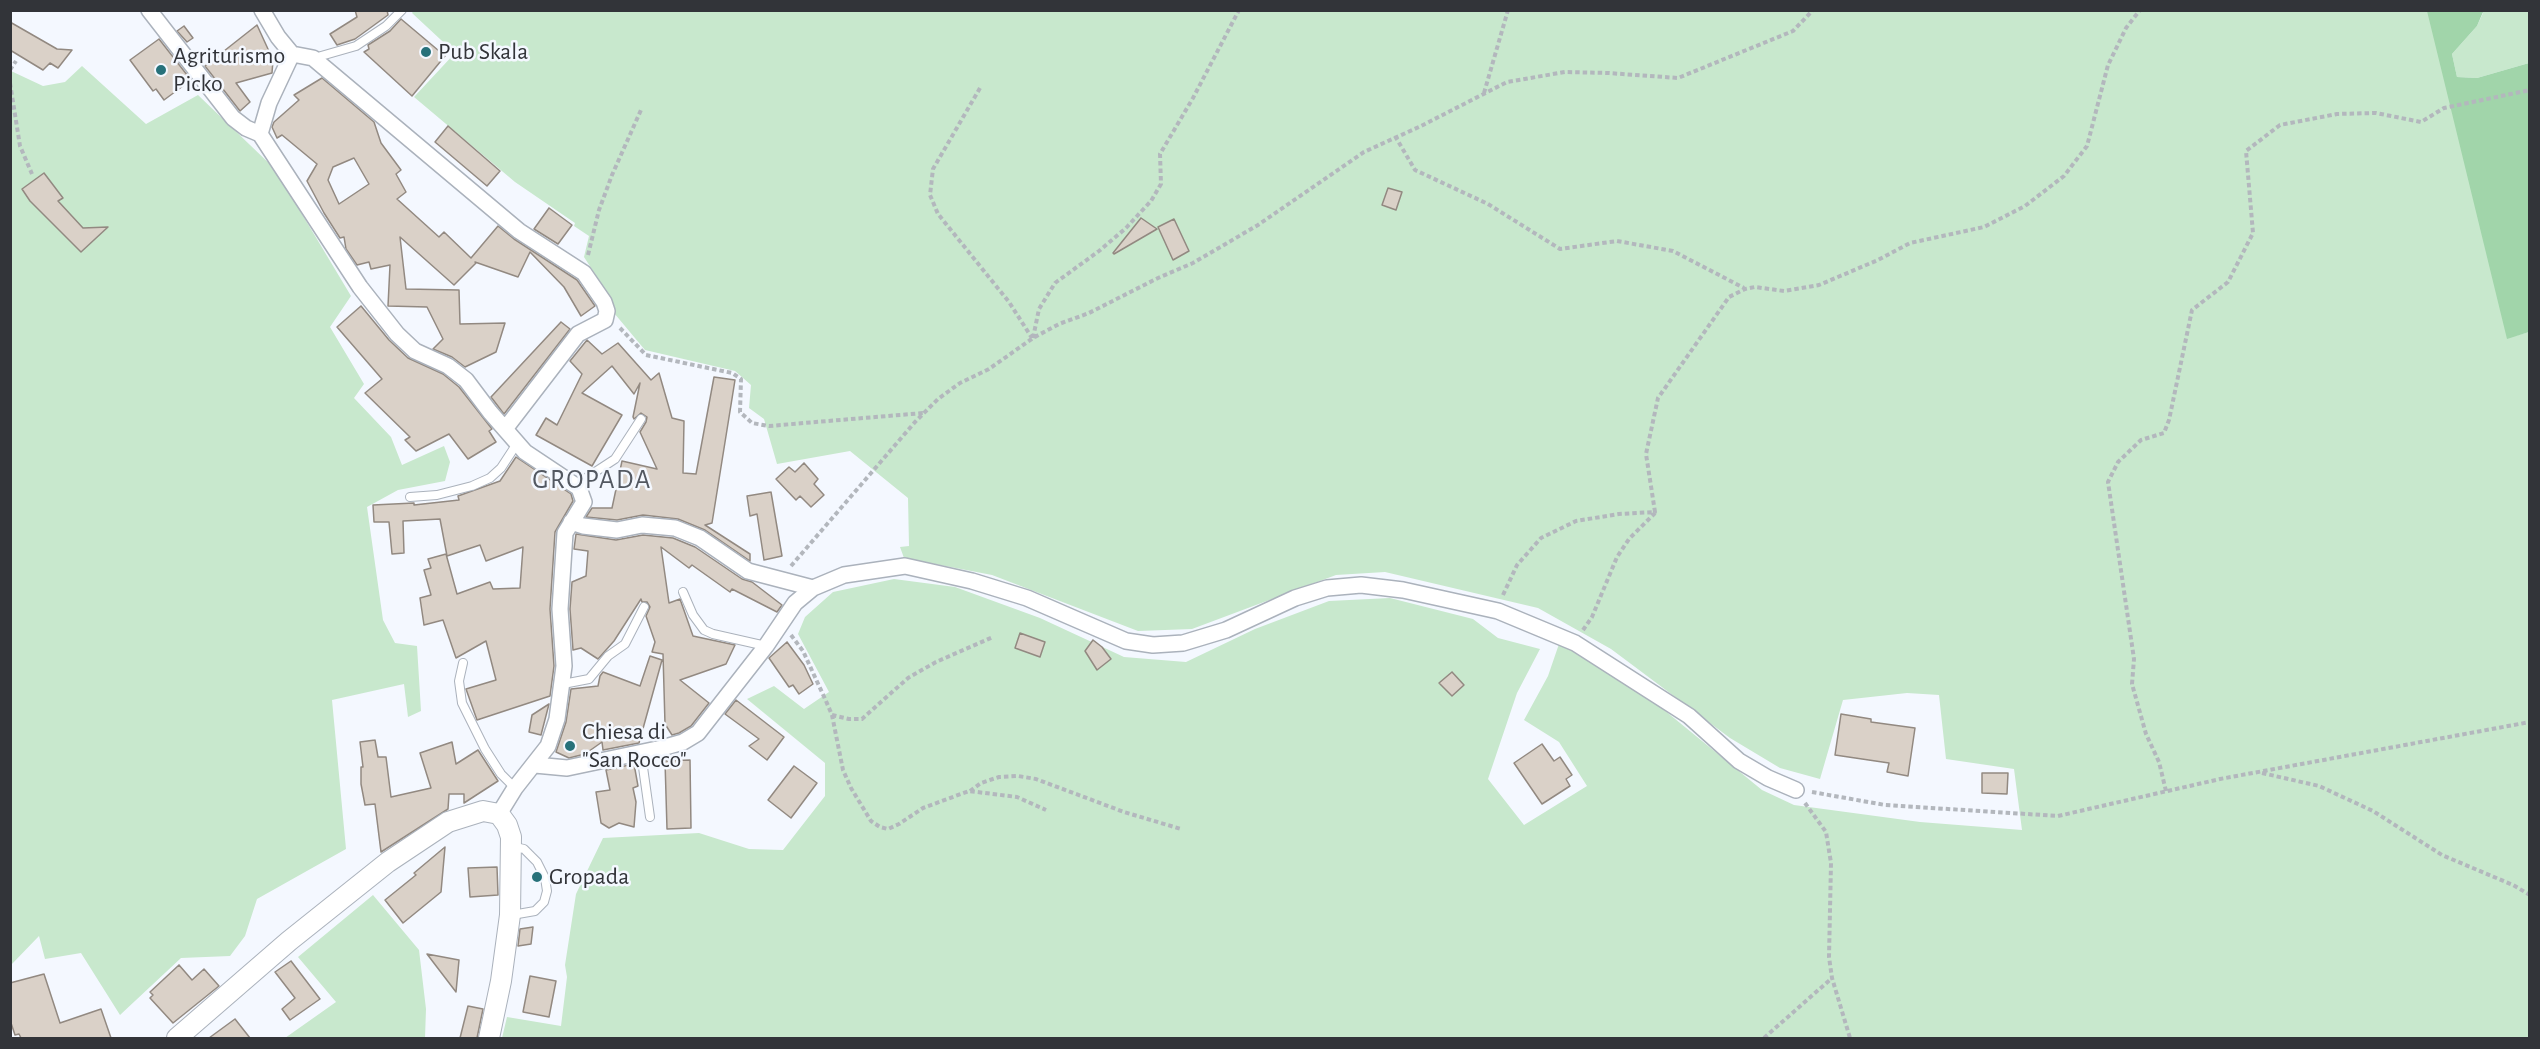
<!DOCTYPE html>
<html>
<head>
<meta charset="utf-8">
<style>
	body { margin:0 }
	#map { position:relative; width:2540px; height:1049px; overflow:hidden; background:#f4f8ff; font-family:"Alegreya Sans",sans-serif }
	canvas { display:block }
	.frame { position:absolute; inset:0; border:12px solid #323439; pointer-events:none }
</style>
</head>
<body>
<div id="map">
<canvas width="2540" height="1049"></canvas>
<div class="frame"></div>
</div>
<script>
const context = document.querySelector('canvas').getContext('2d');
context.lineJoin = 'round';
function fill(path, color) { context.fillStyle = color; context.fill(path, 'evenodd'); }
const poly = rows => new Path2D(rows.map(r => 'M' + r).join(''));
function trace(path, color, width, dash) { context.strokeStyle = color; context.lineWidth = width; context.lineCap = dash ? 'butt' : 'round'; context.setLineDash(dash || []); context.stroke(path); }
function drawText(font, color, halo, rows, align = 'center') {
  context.font = font + ' "Alegreya Sans",sans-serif'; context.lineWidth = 5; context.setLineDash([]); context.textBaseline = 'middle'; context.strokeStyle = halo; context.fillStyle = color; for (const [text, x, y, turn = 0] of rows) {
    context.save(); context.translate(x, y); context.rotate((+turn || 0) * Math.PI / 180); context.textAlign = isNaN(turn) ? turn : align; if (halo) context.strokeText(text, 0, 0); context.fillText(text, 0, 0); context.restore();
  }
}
const green = poly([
	[414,10,2434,11,2515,336,2529,332,2529,1038,502,1038,507,1017,561,1026,567,977,565,965,576,894,603,838,699,833,749,849,783,850,825,796,825,763,747,699,774,686,804,709,829,692,798,634,805,617,833,592,894,579,955,587,1040,618,1124,657,1186,662,1255,629,1329,601,1390,598,1473,619,1498,638,1540,649,1517,693,1488,779,1524,825,1587,786,1559,742,1524,720,1548,676,1559,644,1589,659,1658,705,1762,790,1794,805,1920,822,2022,830,2014,769,1946,759,1939,695,1907,693,1843,700,1820,779,1780,768,1730,738,1611,649,1538,608,1385,572,1336,575,1192,629,1138,631,992,575,904,558,900,547,909,546,908,498,850,451,777,464,764,419,749,408,751,385,735,371,645,350,614,313,595,274,584,257,589,236,574,226,575,223,515,182,414,97,455,53,412,13],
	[2481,11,2529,11,2529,63,2477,78,2457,77,2452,54,2477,26,2483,13],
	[82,66,146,124,198,95,275,169,351,296,330,327,364,384,354,398,391,437,402,465,444,446,450,462,445,481,398,490,367,507,383,620,395,643,417,646,421,711,408,717,404,684,332,700,346,849,257,899,245,936,230,956,181,958,120,1015,81,953,45,959,39,936,11,965,11,71,43,86,65,82],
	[373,895,419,950,426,1009,425,1038,285,1038,336,1002,298,957]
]);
const forest = poly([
	[2481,10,2483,12,2477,26,2452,54,2457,77,2477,78,2529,63,2529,332,2507,339,2427,11]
]);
const building = poly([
	[355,10,387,10,388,15,355,39,337,45,330,34,357,17,355,10],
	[401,19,445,56,412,96,364,52,369,49,368,45,390,31,401,19],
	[10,22,57,49,72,50,58,68,50,63,43,70,10,50,10,22],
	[257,25,273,60,272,73,236,83,250,102,240,111,205,66,257,25],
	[184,26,193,38,187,42,177,31,184,26],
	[159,39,191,80,164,100,156,89,153,91,130,60,159,39],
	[322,78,374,122,381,143,401,170,396,174,406,192,397,199,439,237,444,232,471,258,498,226,514,239,577,280,595,306,581,316,564,287,530,252,518,277,475,262,476,263,454,285,400,237,406,289,459,290,460,324,505,323,496,352,465,367,452,357,433,349,443,339,427,307,388,306,390,265,371,269,369,262,357,265,346,249,344,237,340,238,324,213,307,181,317,164,282,135,277,138,272,127,274,122,299,100,294,95,322,78],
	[354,158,369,184,339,204,328,180,333,167,354,158],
	[448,126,500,171,487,186,435,142,448,126],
	[44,173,63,198,58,201,83,228,108,227,81,252,30,201,22,189,44,173],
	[1388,188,1402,192,1396,210,1382,205,1388,188],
	[549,208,572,225,558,244,534,229,549,208],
	[1141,218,1157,229,1114,254,1113,253,1141,218],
	[1174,219,1189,251,1173,260,1158,227,1174,219],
	[361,306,389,340,408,358,443,374,459,387,492,429,489,431,496,442,468,459,449,434,416,451,405,440,410,437,365,393,382,379,337,327,361,306],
	[561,322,570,329,504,414,491,397,561,322],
	[587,340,602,354,618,343,651,380,659,373,672,418,684,421,683,473,696,474,714,377,735,380,712,523,705,525,750,554,750,561,705,530,678,519,643,515,617,520,586,517,592,508,612,508,622,461,657,469,640,432,646,422,647,417,641,413,634,419,633,417,640,383,634,394,612,366,582,393,622,415,592,466,536,435,546,418,557,425,582,374,570,361,587,340],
	[516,457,571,494,573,501,555,532,550,609,554,666,550,696,477,720,466,689,496,680,486,641,456,658,443,620,424,625,420,598,431,595,424,570,431,568,428,559,446,554,457,594,490,582,493,589,520,588,523,547,486,561,480,545,447,556,440,519,403,521,404,553,392,554,389,522,374,522,373,505,414,503,414,505,459,500,458,496,500,481,516,457],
	[804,463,818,479,814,484,824,495,811,507,800,496,796,500,776,479,789,467,795,472,804,463],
	[771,492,782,556,764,560,757,514,750,516,747,496,771,492],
	[576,534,616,540,643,535,673,538,695,547,742,579,752,582,782,605,777,612,732,589,730,592,692,565,689,568,661,547,669,603,680,599,693,636,735,645,726,664,680,680,709,703,691,726,679,733,672,735,665,724,663,654,652,652,655,642,646,616,650,607,647,602,642,602,641,599,614,641,598,659,581,648,573,650,570,609,572,582,586,576,588,551,574,549,576,534],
	[1020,633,1045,642,1040,657,1015,648,1020,633],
	[1093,640,1102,647,1111,659,1097,670,1085,651,1093,640],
	[787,642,804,665,813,684,799,694,793,685,789,687,769,658,787,642],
	[650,656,662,660,639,743,603,750,602,742,585,754,569,758,556,752,566,722,571,689,598,686,600,676,603,672,640,686,650,656],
	[1452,672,1464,685,1452,696,1439,683,1452,672],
	[736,700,784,737,767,760,749,746,759,739,725,714,736,700],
	[549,704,541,735,529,732,532,715,549,704],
	[1841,714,1871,719,1871,722,1915,728,1908,776,1887,772,1889,763,1835,755,1841,714],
	[375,740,378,757,386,757,391,797,431,788,420,753,452,742,456,764,478,750,498,781,464,803,464,794,449,794,448,809,381,852,375,804,365,805,361,784,361,767,363,767,360,742,375,740],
	[1542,744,1554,761,1560,757,1572,775,1566,779,1570,786,1542,804,1514,763,1542,744],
	[690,760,691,828,667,829,665,761,690,760],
	[634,764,638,786,633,788,636,802,634,827,619,823,609,828,601,823,596,792,610,790,606,770,634,764],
	[794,766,817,783,791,818,768,800,794,766],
	[1982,773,2008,773,2007,794,1982,793,1982,773],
	[445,847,441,892,403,923,385,900,416,875,414,873,445,847],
	[497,867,498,895,470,897,468,868,497,867],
	[533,927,531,944,518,946,520,929,533,927],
	[427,954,459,960,456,992,427,954],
	[291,961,320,999,290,1020,282,1009,295,998,275,972,291,961],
	[179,965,192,980,204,969,219,986,173,1023,150,998,153,995,150,992,179,965],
	[44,974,60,1023,101,1009,111,1038,21,1038,19,1034,15,1035,10,1020,10,983,44,974],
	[530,976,556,981,549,1017,523,1012,530,976],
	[468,1006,483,1009,477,1038,460,1038,468,1006],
	[235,1019,250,1038,209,1038,235,1019]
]);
const path = poly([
	[10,70,16,61],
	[10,83,20,146,32,174],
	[980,88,933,169,930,195,938,214,1009,302,1032,338],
	[1484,93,1508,10],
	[1395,136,1415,170,1488,204,1560,249,1617,241,1673,251,1744,288],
	[588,255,599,210,612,175,641,110],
	[620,328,646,355,732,373,741,379,740,412,752,423,769,426,923,413],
	[1033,338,1039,309,1055,283,1099,251,1126,228,1151,201,1161,184,1160,154,1193,98,1239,10],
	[791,566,915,422,938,399,960,383,989,369,1033,338,1059,324,1089,313,1158,278,1193,263,1258,225,1364,152,1421,126,1507,82,1565,72,1608,73,1678,78,1793,31,1813,10],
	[1503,595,1517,565,1541,538,1576,521,1619,514,1655,512,1646,454,1658,398,1729,297,1745,289,1755,287,1784,291,1819,285,1878,260,1910,243,1984,227,2025,206,2064,176,2087,146,2108,65,2126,28,2140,10],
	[1583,630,1592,617,1617,557,1629,539,1655,513],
	[791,635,803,651,826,701,832,715,843,770,851,788,871,821,880,827,888,829,899,824,923,808,969,791,1017,797,1046,810],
	[832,715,849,719,862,719,908,678,936,662,993,637],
	[2262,773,2319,786,2373,811,2442,855,2513,885,2530,895],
	[970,791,981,783,999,777,1018,776,1036,779,1124,812,1181,829],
	[2166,791,2159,762,2146,734,2132,684,2134,659,2108,482,2118,462,2141,440,2164,433,2169,420,2192,310,2228,282,2253,233,2246,151,2280,125,2337,114,2376,113,2421,122,2444,108,2530,90],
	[1812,792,1885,805,2058,816,2220,779,2530,722],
	[1805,803,1826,832,1831,863,1829,957,1832,978,1850,1038],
	[1764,1038,1832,978]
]);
const service = poly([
	[314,58,356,46,386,26,402,10],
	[579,488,586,478,615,459,641,419],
	[410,497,437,495,472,486,490,478,501,468,518,442],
	[683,592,693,615,704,630,713,634,766,646],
	[463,663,459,681,462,703,485,749,501,774,515,788],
	[563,684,589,679,608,656,625,644,644,607],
	[641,753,650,817],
	[511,846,524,849,537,862,545,878,547,891,544,902,535,911,512,915]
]);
const minor = poly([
	[149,10,233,118,246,128,260,134,360,287,397,334,415,351,448,366,466,380,490,412,525,452,579,488,584,502,565,533,560,609,564,666,557,719,548,746,515,788,499,814],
	[262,10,278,37,292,54,313,58,519,231,584,273,604,302,607,311,605,320,578,334,505,429],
	[260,134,269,103,292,54],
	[571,522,583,526,617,530,642,525,675,528,700,538,748,571,813,588],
	[535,765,567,768,662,748,683,742,698,733,766,646,795,603,813,588,844,575,905,566,972,581,1027,598,1126,641,1153,645,1183,643,1226,630,1295,598,1327,588,1361,585,1403,590,1498,611,1575,643,1689,716,1739,761,1768,778,1796,790]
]);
const tertiary = poly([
	[177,1038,289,941,388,862,448,822,483,811,499,814,507,825,511,837,510,915,501,981,489,1038]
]);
const markers = [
	[426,52,6,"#27717a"],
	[161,70,6,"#27717a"],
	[570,746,6,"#27717a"],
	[537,877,6,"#27717a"]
];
const poiNames = [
	["Pub Skala",438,52],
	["Agriturismo",173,56],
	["Picko",173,84],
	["Chiesa di",582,732],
	["\"San Rocco\"",582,760],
	["Gropada",549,877]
];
const quarterNames = [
	["GROPADA",592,480]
];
fill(green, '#c8e8cd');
fill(forest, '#a1d5aa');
fill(building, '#dad1c8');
trace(building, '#928981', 1.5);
trace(service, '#abb2bc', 10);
trace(minor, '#abb2bc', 18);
trace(tertiary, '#abb2bc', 22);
trace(path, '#b3b7bd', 4, [4.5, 3]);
trace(service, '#fff', 8);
trace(minor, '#fff', 15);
trace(tertiary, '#fff', 20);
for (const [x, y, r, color] of markers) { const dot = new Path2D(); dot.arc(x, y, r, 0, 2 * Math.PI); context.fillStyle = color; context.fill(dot); trace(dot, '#f4f8ff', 2); }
drawText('24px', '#323439', '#f4f8ff', poiNames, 'left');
context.letterSpacing = '1.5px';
drawText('27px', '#535861', '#f4f8ff', quarterNames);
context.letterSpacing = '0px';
</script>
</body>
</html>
